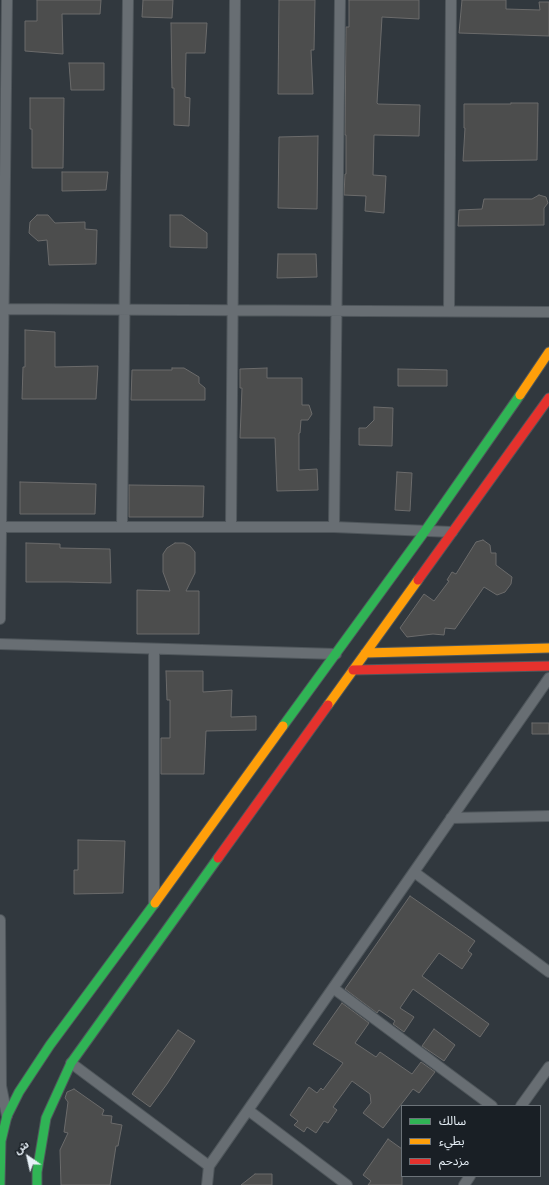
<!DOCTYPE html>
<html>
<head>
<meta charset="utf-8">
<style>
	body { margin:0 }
	#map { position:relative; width:549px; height:1185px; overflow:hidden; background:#31383e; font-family:"DM Sans","Noto Sans Arabic",sans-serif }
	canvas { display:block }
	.legend { position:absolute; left:401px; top:1105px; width:140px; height:72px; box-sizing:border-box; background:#191f25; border:1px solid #6c7379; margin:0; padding:5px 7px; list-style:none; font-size:12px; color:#e8f1f8 }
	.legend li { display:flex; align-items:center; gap:8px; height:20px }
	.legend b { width:20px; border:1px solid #6c7379 }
	.north { position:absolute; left:8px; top:1137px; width:40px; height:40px; -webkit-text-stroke:3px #191f25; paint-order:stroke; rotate:326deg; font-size:11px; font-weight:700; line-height:16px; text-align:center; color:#e8f1f8 }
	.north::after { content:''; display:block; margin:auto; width:14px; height:18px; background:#e8f1f8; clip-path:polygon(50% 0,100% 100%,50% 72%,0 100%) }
</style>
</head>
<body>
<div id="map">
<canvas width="549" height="1185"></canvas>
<ul class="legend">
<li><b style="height:5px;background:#30b455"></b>سالك</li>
<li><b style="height:5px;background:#ff9f0a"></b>بطيء</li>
<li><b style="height:5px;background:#e5322d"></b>مزدحم</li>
</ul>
<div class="north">ش</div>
</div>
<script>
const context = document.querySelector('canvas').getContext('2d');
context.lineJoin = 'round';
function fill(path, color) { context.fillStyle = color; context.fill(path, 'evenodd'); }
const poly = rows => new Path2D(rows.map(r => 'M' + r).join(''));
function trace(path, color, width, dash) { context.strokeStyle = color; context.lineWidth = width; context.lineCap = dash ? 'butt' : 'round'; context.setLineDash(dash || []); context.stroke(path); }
const building = poly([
	[37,0,101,0,100,14,62,14,63,54,25,51,25,21,37,21,37,0],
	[143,0,173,0,172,18,142,17,143,0],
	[279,0,315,0,314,50,311,50,313,94,278,94,279,0],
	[349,0,419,0,419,19,382,17,377,103,378,104,420,105,419,136,374,135,373,175,386,176,384,213,365,211,366,196,344,195,345,174,346,174,346,135,345,135,346,27,349,27,349,0],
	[462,0,506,0,506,9,540,10,539,2,549,2,549,36,459,33,462,0],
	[171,23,207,23,205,53,186,53,185,97,190,98,189,126,174,125,174,88,172,88,171,23],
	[69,63,104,63,104,90,71,90,69,63],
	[30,98,64,98,63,168,32,168,32,129,30,129,30,98],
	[511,103,538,103,537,160,463,161,465,128,464,128,464,104,511,104,511,103],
	[318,136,317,209,278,208,279,137,318,136],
	[62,172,108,172,106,190,62,191,62,172],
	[539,195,546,197,548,203,544,208,544,225,458,226,459,210,482,209,484,199,532,199,539,195],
	[37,215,48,215,55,223,85,222,85,229,97,230,96,264,49,265,47,240,38,241,29,233,30,222,37,215],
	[170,215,182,215,207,233,207,248,170,247,170,215],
	[278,254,316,254,317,277,277,278,278,254],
	[25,330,55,332,55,367,98,366,96,399,22,399,23,367,25,367,25,330],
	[172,368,184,368,199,377,199,383,205,388,205,400,131,400,132,370,172,370,172,368],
	[267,368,267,378,302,378,302,405,309,405,312,414,308,420,301,420,300,433,299,433,299,470,317,469,318,490,277,491,275,438,240,438,242,388,240,388,240,369,267,368],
	[398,369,447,370,447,386,398,386,398,369],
	[374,407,393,408,392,446,359,445,359,428,366,428,374,420,374,407],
	[397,472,412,473,410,511,395,510,397,472],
	[20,482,96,484,95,514,20,514,20,482],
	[129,485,204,486,203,517,129,517,129,485],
	[483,540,490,545,491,553,496,553,496,565,512,577,511,584,505,592,497,595,484,587,455,629,445,628,444,635,433,634,407,637,400,628,424,594,434,601,449,581,447,580,452,572,456,574,476,542,483,540],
	[26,543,60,544,60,548,110,549,111,583,68,582,26,582,26,543],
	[175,543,184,543,190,546,195,552,195,573,186,591,199,591,199,634,137,634,137,590,170,591,163,572,163,554,167,548,175,543],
	[166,671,203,671,203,692,232,690,231,717,256,716,256,730,206,731,204,774,161,774,161,738,170,738,170,700,167,700,166,671],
	[532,723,549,723,549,734,532,734,532,723],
	[78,840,125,841,123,893,74,894,74,870,78,870,78,840],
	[410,896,475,941,468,951,472,954,462,969,439,953,422,976,489,1024,480,1037,413,989,400,1008,414,1017,404,1032,393,1024,395,1021,379,1010,377,1013,345,989,410,896],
	[342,1003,369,1023,355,1043,376,1057,380,1052,412,1074,421,1062,435,1072,419,1093,413,1089,383,1128,363,1113,371,1103,370,1094,352,1081,333,1107,337,1110,328,1123,324,1121,316,1133,307,1127,304,1132,294,1125,298,1121,290,1115,309,1087,317,1093,321,1088,323,1090,343,1063,313,1044,342,1003],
	[434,1029,455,1045,444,1061,422,1046,434,1029],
	[178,1030,195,1041,167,1084,150,1107,132,1094,178,1030],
	[74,1089,104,1110,102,1115,112,1116,111,1123,122,1125,118,1146,116,1146,110,1185,61,1185,60,1150,68,1133,64,1132,68,1102,65,1098,67,1092,74,1089],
	[388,1139,402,1149,402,1185,368,1185,371,1181,363,1175,388,1139],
	[255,1174,272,1174,272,1185,241,1185,255,1174]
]);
const street = poly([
	[0,309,549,312],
	[449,311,451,0],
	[1,527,334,527,452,532],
	[122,527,128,0],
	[231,527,235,0],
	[334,527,340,0],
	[0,619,7,0],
	[0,644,336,654],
	[154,649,154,904],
	[451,818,549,816],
	[414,872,549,972],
	[0,920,1,1086,7,1116],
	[333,988,492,1106],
	[71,1063,209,1166],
	[521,1106,549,1067],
	[248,1110,347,1185],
	[207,1185,209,1166,549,678],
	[464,1185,470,1176]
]);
const fast = poly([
	[283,726,425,531,520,395],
	[0,1185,1,1141,7,1116,19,1092,50,1045,155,903],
	[37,1185,37,1172,46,1118,71,1063,218,858]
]);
const slow = poly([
	[520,395,549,352],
	[365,653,549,648],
	[328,705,418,580],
	[155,903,283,726]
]);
const jam = poly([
	[418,580,549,398],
	[353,670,549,666],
	[218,858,328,705]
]);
fill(building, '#4c4d4d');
trace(building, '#6b6b6b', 1);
trace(street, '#4f565b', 12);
trace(fast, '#4f565b', 11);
trace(slow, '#4f565b', 11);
trace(jam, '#4f565b', 11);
trace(street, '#686e73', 10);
trace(fast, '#30b455', 9);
trace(slow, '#ff9f0a', 9);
trace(jam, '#e5322d', 9);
</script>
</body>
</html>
